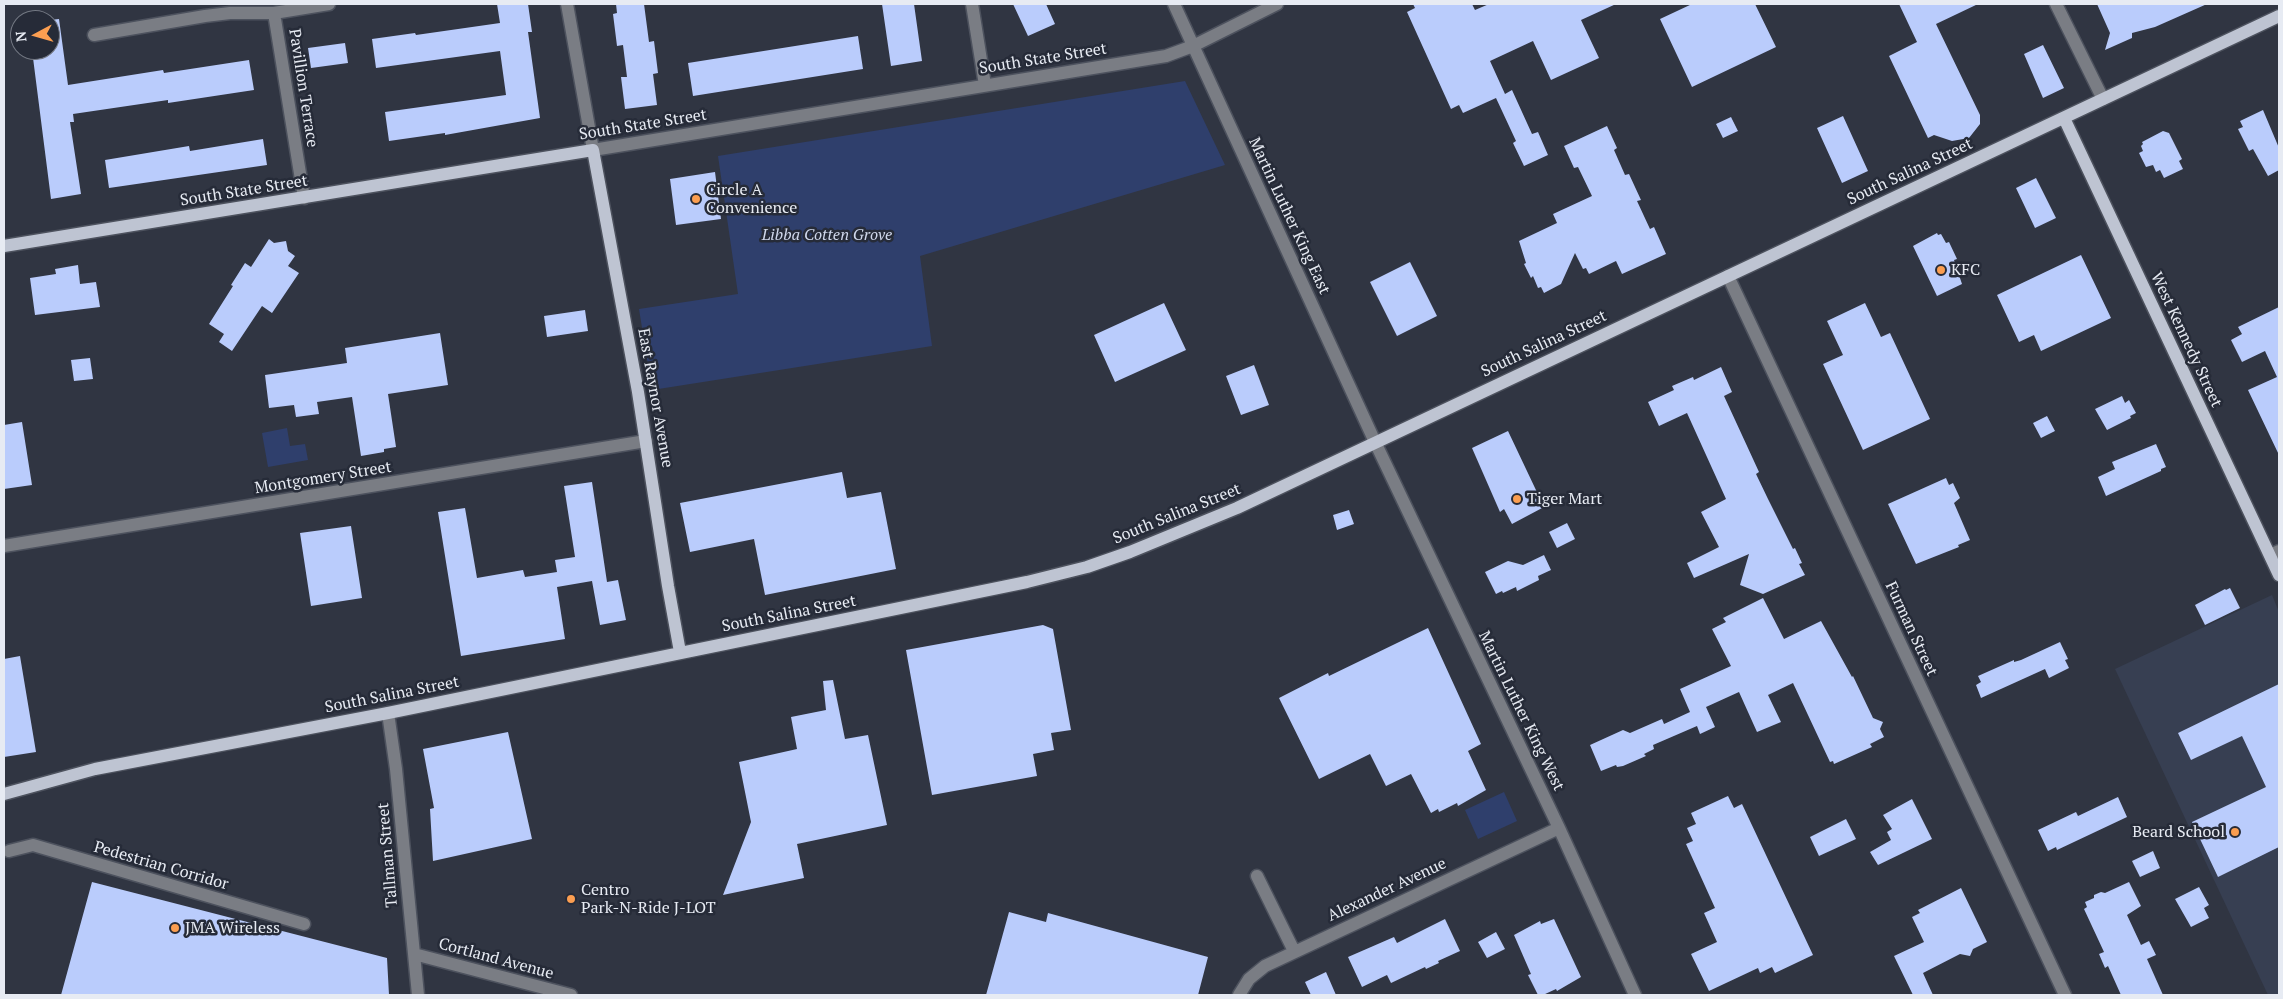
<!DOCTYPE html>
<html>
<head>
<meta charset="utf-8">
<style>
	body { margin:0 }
	#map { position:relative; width:2283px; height:999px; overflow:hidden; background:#303542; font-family:"PT Serif",serif }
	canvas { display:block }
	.frame { position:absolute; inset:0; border:5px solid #e7ebf3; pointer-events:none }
	.north { position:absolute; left:10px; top:10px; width:50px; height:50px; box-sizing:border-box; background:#262b38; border:1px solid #737883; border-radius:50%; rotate:264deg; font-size:14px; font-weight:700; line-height:20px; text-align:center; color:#e7ebf3 }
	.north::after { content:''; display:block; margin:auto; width:18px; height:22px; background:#fb9e51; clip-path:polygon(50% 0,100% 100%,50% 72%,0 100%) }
</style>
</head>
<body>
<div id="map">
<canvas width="2283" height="999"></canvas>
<div class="frame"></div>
<div class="north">N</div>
</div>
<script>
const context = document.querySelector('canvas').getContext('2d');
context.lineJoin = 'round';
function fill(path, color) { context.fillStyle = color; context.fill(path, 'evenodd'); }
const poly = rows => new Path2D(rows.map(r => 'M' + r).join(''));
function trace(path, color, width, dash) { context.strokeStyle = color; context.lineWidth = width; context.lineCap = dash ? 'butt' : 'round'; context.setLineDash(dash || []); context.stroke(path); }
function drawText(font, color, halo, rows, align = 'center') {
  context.font = font + ' "PT Serif",serif'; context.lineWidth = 5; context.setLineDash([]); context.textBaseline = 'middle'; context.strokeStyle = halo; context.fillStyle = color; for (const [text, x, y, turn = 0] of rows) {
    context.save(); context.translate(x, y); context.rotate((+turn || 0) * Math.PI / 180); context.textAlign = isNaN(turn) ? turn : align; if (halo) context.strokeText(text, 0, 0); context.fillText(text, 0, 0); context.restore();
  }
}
const built = poly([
	[2272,595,2279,612,2279,995,2268,995,2115,669]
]);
const green = poly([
	[1185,81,1225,165,920,256,932,346,652,390,639,309,738,294,718,156],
	[287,428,290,446,305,444,308,460,268,467,262,433],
	[1504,792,1517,821,1478,839,1465,810]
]);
const building = poly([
	[497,4,528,4,532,32,528,32,540,118,445,135,445,133,389,141,385,112,506,95,500,51,376,68,372,39,415,33,416,35,500,23],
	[616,4,644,4,649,42,654,41,658,73,653,74,657,105,625,109,621,77,627,77,623,45,617,46,613,14,617,13],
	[882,4,914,4,922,61,891,66],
	[1013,4,1046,4,1055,24,1028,36],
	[1413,4,1472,4,1475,10,1489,4,1616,4,1581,20,1599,58,1551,80,1533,41,1490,61,1505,94,1512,90,1532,134,1538,132,1548,155,1524,166,1513,143,1516,141,1496,98,1463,113,1459,105,1451,109,1407,12,1415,8],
	[1692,4,1755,4,1776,47,1692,87,1660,19],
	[1899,4,1978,4,1936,24,1980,115,1980,124,1969,138,1952,141,1934,135,1928,138,1889,56,1917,42],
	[2097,4,2207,4,2155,27,2132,33,2132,38,2105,50,2110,33],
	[59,19,68,85,163,70,164,73,249,60,254,90,168,103,168,100,73,114,74,122,70,122,81,194,51,199,32,50,50,50,50,20],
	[858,36,863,69,693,96,688,63],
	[345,43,348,63,311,68,308,48],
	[2043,45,2064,88,2043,98,2024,54],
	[2263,110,2279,148,2279,170,2268,176,2253,149,2249,151,2238,129,2243,127,2240,121],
	[1843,116,1868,171,1842,183,1817,128],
	[1731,117,1738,131,1723,138,1716,124],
	[1607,126,1617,148,1614,150,1625,175,1629,174,1641,200,1637,201,1650,229,1654,227,1666,254,1622,274,1616,261,1589,274,1586,268,1583,269,1575,253,1561,284,1544,293,1541,287,1538,288,1533,276,1531,278,1524,264,1526,263,1519,241,1557,223,1553,214,1592,196,1578,167,1574,168,1564,146],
	[2163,131,2169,133,2182,159,2179,161,2183,169,2164,178,2160,170,2156,172,2153,165,2146,167,2139,153,2143,151,2141,146,2143,144,2142,142],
	[263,139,267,165,109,188,105,160,189,146,190,151],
	[715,172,721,219,676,225,670,179],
	[2036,178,2056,218,2035,228,2016,188],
	[1937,233,1938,235,1941,234,1946,243,1949,242,1957,259,1954,260,1962,284,1937,296,1913,246],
	[269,239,274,243,286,241,288,251,295,256,288,266,299,273,272,313,262,306,232,351,219,342,224,334,209,324,233,286,231,285,245,263,251,267],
	[2081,255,2111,318,2041,351,2034,335,2019,342,1997,295],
	[1410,262,1437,316,1397,336,1370,282],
	[78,265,80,284,96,282,100,307,35,315,30,278,56,274,55,269],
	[1164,303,1186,350,1115,382,1094,335],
	[1865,303,1881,337,1890,333,1930,419,1863,450,1823,364,1843,355,1827,321],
	[2279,307,2279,455,2248,390,2277,377,2265,351,2242,362,2231,340,2242,334,2238,327],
	[585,310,588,331,547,337,544,316],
	[440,333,448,385,388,394,396,447,384,449,384,452,361,456,352,397,317,402,319,414,296,417,294,405,269,408,265,375,347,363,345,348],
	[90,358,93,379,74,381,71,360],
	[1254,365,1269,405,1241,415,1226,376],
	[1721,367,1732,392,1724,396,1759,472,1756,474,1768,499,1793,549,1795,548,1802,563,1799,564,1805,575,1763,594,1740,585,1749,554,1694,578,1687,563,1719,547,1701,512,1726,499,1687,413,1659,426,1648,402,1674,390,1672,386,1693,377,1694,380],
	[2122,396,2125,403,2129,400,2136,413,2130,416,2131,418,2107,430,2095,409],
	[2047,416,2055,431,2041,438,2033,423],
	[22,422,32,485,4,489,4,425],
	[1508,431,1544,507,1512,524,1504,509,1500,512,1472,448],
	[2156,444,2166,467,2161,469,2161,471,2106,496,2098,477,2115,469,2112,462],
	[842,472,847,498,881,492,896,569,765,595,754,539,690,552,680,503],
	[1946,478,1949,485,1953,483,1960,498,1954,503,1970,540,1958,545,1959,547,1916,564,1888,504],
	[592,482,607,582,618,580,626,620,600,625,592,581,557,587,565,639,461,656,438,512,465,508,477,578,523,570,525,577,557,572,555,560,575,557,564,486],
	[1349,510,1354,524,1337,530,1333,515],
	[1567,523,1575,539,1557,548,1549,532],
	[351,526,362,598,311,606,300,533],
	[1544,555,1551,570,1538,576,1539,580,1517,591,1516,587,1503,593,1502,591,1496,594,1485,572,1508,561,1523,565],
	[2230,588,2240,608,2205,625,2195,605,2225,589,2226,590],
	[1763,598,1784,639,1821,621,1852,677,1853,676,1873,718,1883,722,1880,729,1884,737,1870,744,1872,747,1834,764,1833,761,1830,762,1793,683,1768,695,1781,722,1757,732,1739,692,1706,707,1715,727,1700,734,1697,726,1653,745,1654,749,1644,754,1646,756,1623,766,1617,767,1616,765,1601,771,1590,745,1623,730,1630,733,1662,719,1664,724,1690,712,1680,689,1731,666,1712,629,1726,622,1723,618],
	[1043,625,1053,629,1071,730,1051,733,1054,750,1033,754,1037,776,932,795,906,650],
	[1428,628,1481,744,1468,751,1486,790,1458,806,1457,803,1439,812,1438,809,1431,813,1411,774,1386,786,1370,754,1319,779,1279,698,1328,673,1329,676],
	[2060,642,2068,659,2065,660,2069,668,2049,678,2045,669,1981,698,1976,685,1981,682,1978,676,2014,660,2014,662,2021,660],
	[20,656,36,752,4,757,4,659],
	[833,680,845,739,868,735,887,825,797,844,804,878,723,895,751,822,739,762,797,749,791,717,826,710,823,681],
	[2279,684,2279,847,2218,877,2192,822,2266,787,2242,736,2191,760,2178,733],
	[508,732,532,839,433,861,430,809,434,808,423,749],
	[1728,796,1734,808,1742,804,1813,955,1775,973,1772,967,1760,973,1758,968,1709,991,1691,954,1717,942,1704,913,1715,908,1686,844,1693,841,1687,828,1696,824,1691,813],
	[2118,797,2127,817,2057,850,2056,847,2048,851,2038,830,2076,812,2078,816],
	[1912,799,1932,839,1878,865,1870,852,1891,840,1887,832,1892,829,1883,815],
	[1846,819,1856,839,1819,856,1810,837],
	[2153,851,2160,868,2140,877,2132,861],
	[92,882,387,958,389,995,61,995],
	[2129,882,2141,906,2127,915,2141,945,2149,941,2156,955,2147,959,2163,995,2121,995,2108,966,2105,968,2099,954,2104,952,2084,909,2087,907,2085,902,2094,898,2094,895,2101,892,2105,893],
	[2199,887,2209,905,2204,908,2209,918,2191,927,2175,899],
	[1961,888,1987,942,1973,949,1970,956,1960,954,1923,973,1933,995,1913,995,1894,956,1924,942,1912,917,1920,913,1918,910],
	[1009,912,1046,922,1048,913,1208,957,1198,995,986,995],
	[1445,919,1460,951,1438,961,1439,963,1426,969,1425,967,1391,983,1387,975,1362,987,1348,957,1394,937,1397,943],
	[1554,919,1581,977,1557,991,1556,989,1543,995,1538,995,1528,975,1531,974,1514,935,1540,921,1541,924],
	[1496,932,1505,949,1487,958,1478,942],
	[1326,972,1336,995,1311,995,1305,982]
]);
const minor = poly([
	[567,4,593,150,1166,56,1193,46,1277,4],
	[972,4,985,85],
	[1174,4,1375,442,1559,828,1635,995],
	[2056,4,2103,99],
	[274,13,304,198],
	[94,35,205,16,230,13,274,13,329,4],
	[1728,276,2065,995],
	[4,546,646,441],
	[2270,555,2279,551],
	[388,713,396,769,418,995],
	[9,851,33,845,304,924],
	[1257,876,1294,951],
	[414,954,571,995],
	[1239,995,1249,979,1265,966,1559,828]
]);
const major = poly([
	[2064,118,2279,575],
	[4,246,593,150,638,392,668,586,680,652],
	[4,794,95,769,388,713,1027,582,1087,567,1130,552,1237,508,2279,16]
]);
const markers = [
	[696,199,5,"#fb9e51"],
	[1941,270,5,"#fb9e51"],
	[1517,499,5,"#fb9e51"],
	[2235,832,5,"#fb9e51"],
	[571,899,5,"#fb9e51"],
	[175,928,5,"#fb9e51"]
];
const streetNames = [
	["South State Street",1043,59,-9],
	["Pavillion Terrace",303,88,81],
	["South State Street",643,125,-9],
	["South Salina Street",1910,172,-25],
	["South State Street",244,191,-9],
	["Martin Luther King East",1289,216,65],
	["West Kennedy Street",2186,340,65],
	["South Salina Street",1544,344,-25],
	["East Raynor Avenue",655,398,80],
	["Montgomery Street",323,478,-9],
	["South Salina Street",1177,514,-22],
	["South Salina Street",789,614,-11],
	["Furman Street",1911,629,65],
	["South Salina Street",392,695,-11],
	["Martin Luther King West",1521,711,64],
	["Tallman Street",388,855,-95],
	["Pedestrian Corridor",161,866,16],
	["Alexander Avenue",1387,890,-25],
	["Cortland Avenue",496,959,15]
];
const poiNames = [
	["Circle A",706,190],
	["Convenience",706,208],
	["KFC",1951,270],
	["Tiger Mart",1527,499],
	["Beard School",2225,832,"right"],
	["Centro",581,890],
	["Park-N-Ride J-LOT",581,908],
	["JMA Wireless",185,928]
];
const parkNames = [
	["Libba Cotten Grove",827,235]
];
fill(built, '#373f52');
fill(green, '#2f3f6c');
fill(building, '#baccfc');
trace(minor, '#4d525e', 15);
trace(major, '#4d525e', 15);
trace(minor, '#7a7d84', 12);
trace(major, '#bec4d2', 12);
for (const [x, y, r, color] of markers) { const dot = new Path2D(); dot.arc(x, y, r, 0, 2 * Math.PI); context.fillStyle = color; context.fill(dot); trace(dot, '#262b38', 2); }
drawText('16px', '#e7ebf3', '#262b38', streetNames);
drawText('16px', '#e7ebf3', '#262b38', poiNames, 'left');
drawText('italic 16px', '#d0d8ec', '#262b38', parkNames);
</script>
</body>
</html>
